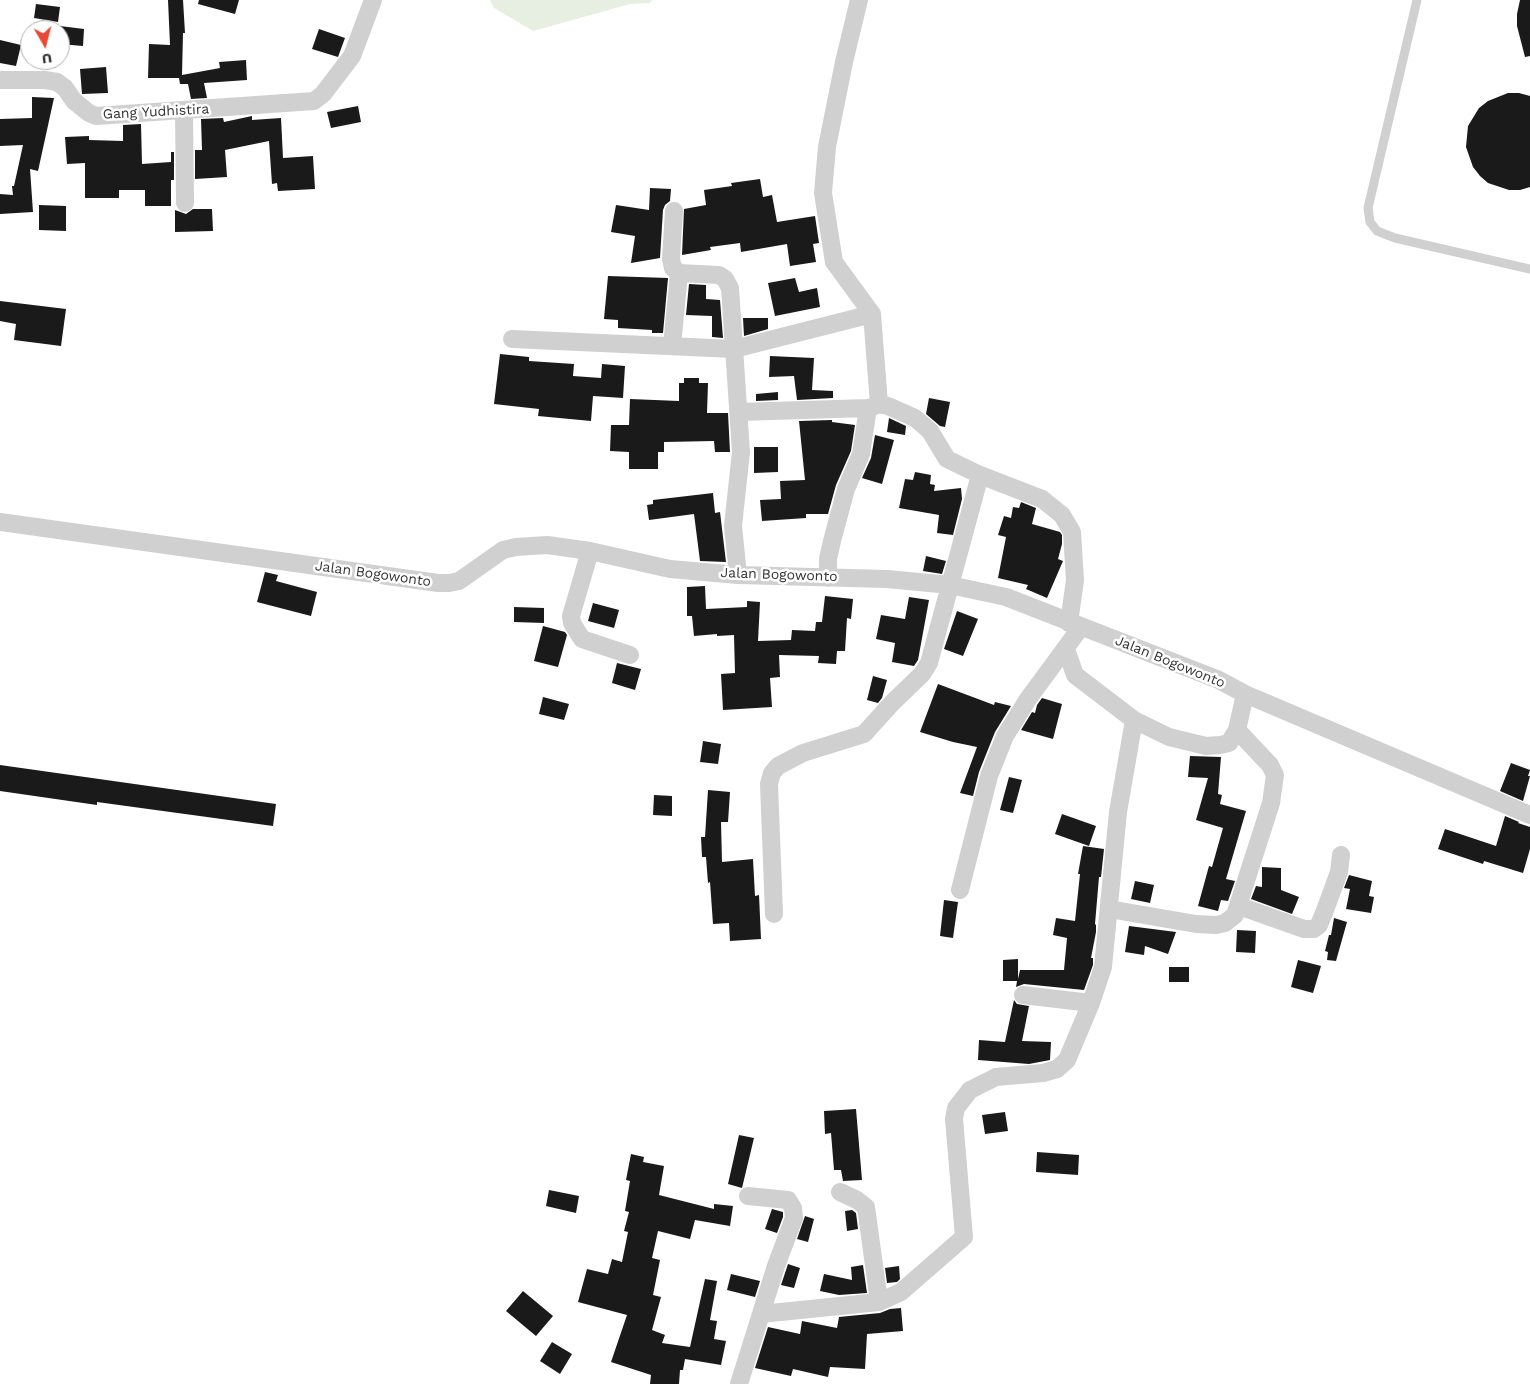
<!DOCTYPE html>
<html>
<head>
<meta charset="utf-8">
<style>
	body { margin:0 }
	#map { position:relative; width:1530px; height:1384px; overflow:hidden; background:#fff; font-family:"Work Sans",sans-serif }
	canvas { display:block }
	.north { position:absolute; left:20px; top:20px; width:50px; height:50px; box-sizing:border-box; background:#fff; border:1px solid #adadad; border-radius:50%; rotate:172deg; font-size:14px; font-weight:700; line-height:20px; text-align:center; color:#333 }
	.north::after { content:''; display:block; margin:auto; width:18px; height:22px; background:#ea4835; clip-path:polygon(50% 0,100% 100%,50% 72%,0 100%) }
</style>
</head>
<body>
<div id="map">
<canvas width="1530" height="1384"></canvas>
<div class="north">U</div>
</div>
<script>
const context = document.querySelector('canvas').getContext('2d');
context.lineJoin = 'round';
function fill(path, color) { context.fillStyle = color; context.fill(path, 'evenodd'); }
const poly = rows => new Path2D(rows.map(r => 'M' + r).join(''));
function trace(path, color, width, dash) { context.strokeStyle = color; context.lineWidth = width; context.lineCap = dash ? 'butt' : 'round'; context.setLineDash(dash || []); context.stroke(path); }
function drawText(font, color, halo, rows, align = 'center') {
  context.font = font + ' "Work Sans",sans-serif'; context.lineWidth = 5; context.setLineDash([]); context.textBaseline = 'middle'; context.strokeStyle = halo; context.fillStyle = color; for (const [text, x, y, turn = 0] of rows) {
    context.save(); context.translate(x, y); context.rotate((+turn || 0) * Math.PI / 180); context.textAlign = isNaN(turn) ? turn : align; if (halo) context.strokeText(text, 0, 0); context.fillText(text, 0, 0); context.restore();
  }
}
const green = poly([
	[490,0,652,0,650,3,630,4,533,31,494,8]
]);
const building = poly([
	[168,0,183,0,185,33,183,33,182,75,220,68,219,62,246,60,247,80,204,83,207,98,191,99,188,84,180,84,179,78,148,78,149,44,170,45],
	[199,0,239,0,235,14,198,4],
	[1520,0,1530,0,1530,56,1525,57,1517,26,1517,14],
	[36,4,60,7,58,22,34,18],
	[60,26,84,29,83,46,60,44],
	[319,29,345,38,338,57,312,49],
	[0,40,21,45,16,66,0,63],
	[106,67,108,93,82,94,80,69],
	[1508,93,1519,93,1530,96,1530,187,1520,190,1509,190,1488,183,1480,176,1473,167,1466,147,1468,126,1479,108,1488,101],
	[32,97,54,98,38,171,30,169,33,212,0,214,0,194,13,195,12,186,14,186,23,145,0,146,0,119,32,118],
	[358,106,361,122,331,128,327,112],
	[252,116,252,120,281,118,283,158,313,156,315,189,278,191,277,183,272,184,269,141,225,150,227,177,195,179,195,150,202,150,201,119,223,118,224,122],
	[141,124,142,164,171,162,171,152,174,152,174,180,171,180,171,206,145,206,145,190,119,190,119,198,85,198,85,163,67,164,65,137,89,136,89,140,123,141,123,125],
	[760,179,763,197,772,195,777,222,815,216,819,243,813,244,816,262,790,266,787,244,741,252,740,243,710,247,711,250,682,255,684,209,706,205,704,190,732,186,731,183],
	[650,188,671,189,670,201,665,205,663,210,660,258,631,263,635,236,611,232,616,205,649,210],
	[39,205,66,206,66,231,39,230],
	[193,209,212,209,213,231,175,232,175,210,186,214],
	[608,276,668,278,663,333,652,333,652,330,618,328,618,320,604,319],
	[795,278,799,292,817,288,820,307,775,316,768,283],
	[689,284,706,285,706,299,720,300,723,338,712,337,712,316,686,315],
	[0,301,66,309,61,346,14,340,16,324,0,321],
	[743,318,768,318,768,329,744,336],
	[500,354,529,357,529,361,574,364,573,376,601,378,602,364,625,366,623,398,593,396,591,421,538,416,539,409,494,404],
	[770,356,814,358,812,390,833,391,833,398,797,400,794,376,769,377],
	[684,378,699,378,699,383,708,383,707,413,728,413,730,452,715,452,714,441,664,442,664,452,658,452,658,469,629,469,629,452,610,451,611,425,629,425,630,399,679,401,679,383,684,383],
	[778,392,778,400,756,401,756,394],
	[929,398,950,402,945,427,940,426,926,414],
	[889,418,906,426,905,435,887,432],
	[832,420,832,422,855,425,851,451,836,485,828,514,806,514,806,518,762,521,760,500,781,499,780,481,805,480,799,421],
	[875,435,894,440,882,484,862,478,871,458],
	[754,447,778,447,778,472,754,473],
	[915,472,931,475,930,484,935,485,934,491,961,488,962,499,953,535,937,533,939,515,899,508,905,479,913,480],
	[713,493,715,513,720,512,726,562,700,561,694,514,649,520,647,505,653,504,653,500],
	[1021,502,1036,508,1032,524,1060,532,1062,535,1062,544,1058,559,1063,561,1047,598,1026,589,1028,585,998,578,1006,537,998,535,1004,516,1011,518,1013,507,1019,508],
	[926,556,946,561,942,574,923,571],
	[265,572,278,575,276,581,317,592,311,616,257,602],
	[705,586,706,609,747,607,747,601,760,602,758,641,791,640,792,630,815,631,816,622,822,622,825,596,853,599,851,619,847,618,845,651,837,651,836,664,818,663,819,656,779,655,780,677,770,678,772,707,723,710,721,674,735,673,734,635,717,636,717,634,694,636,692,616,687,616,687,587],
	[909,597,929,600,918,660,914,666,892,662,895,643,876,639,881,615,905,619],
	[593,603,619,610,614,628,588,621],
	[514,607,544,608,544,623,514,622],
	[957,611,978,619,963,656,944,649],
	[543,626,565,632,567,635,558,667,534,661],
	[617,663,641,669,635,690,612,683],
	[873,676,887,680,882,698,878,703,867,700],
	[938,684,994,705,995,702,1011,706,995,732,979,772,973,796,960,793,977,747,953,742,920,732],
	[543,697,569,704,564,720,539,714],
	[1042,698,1062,704,1053,739,1021,730,1032,712,1035,713,1037,705],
	[703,741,721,744,718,764,700,762],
	[1190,756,1221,757,1218,794,1222,795,1220,804,1246,811,1226,879,1235,881,1228,901,1221,900,1218,911,1198,906,1209,866,1212,867,1223,828,1196,820,1208,778,1188,777],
	[1511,763,1530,770,1528,776,1530,776,1523,801,1500,791],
	[0,765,276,804,273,826,97,802,97,805,0,791],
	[1009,777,1022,780,1013,813,1000,810],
	[708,790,730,792,728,822,721,822,722,862,753,859,755,896,759,895,761,939,730,941,729,923,713,924,710,882,708,883,706,857,702,857,701,837,705,837],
	[654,795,672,796,672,816,653,815],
	[1062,814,1096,826,1089,846,1055,834],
	[1505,816,1519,822,1518,823,1530,827,1530,849,1523,873,1484,861,1483,864,1438,849,1445,829,1496,846],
	[1083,846,1104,849,1101,877,1099,877,1095,924,1096,925,1096,932,1091,958,1093,958,1093,965,1084,990,1024,984,1016,987,1017,981,1003,981,1003,960,1018,959,1018,979,1020,970,1064,970,1067,938,1053,935,1056,918,1075,921,1080,874,1078,874],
	[1262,867,1281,868,1281,890,1299,897,1292,914,1251,899,1256,886,1262,887],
	[1349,875,1372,881,1369,896,1374,897,1371,913,1346,909,1350,889,1344,888],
	[1135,881,1154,885,1150,903,1131,899],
	[944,900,958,902,953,938,940,936],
	[1334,918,1347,922,1336,961,1327,960,1328,952,1325,951,1329,935,1331,935],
	[1129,926,1176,932,1168,954,1145,946,1144,955,1125,952],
	[1237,930,1256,931,1255,953,1236,952],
	[1298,960,1321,966,1313,993,1291,987],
	[1169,967,1189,967,1189,982,1169,982],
	[1014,1000,1017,1004,1029,1006,1022,1041,1051,1042,1050,1060,1029,1064,978,1060,979,1040,1005,1042],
	[856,1109,862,1180,843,1181,841,1170,834,1170,831,1133,825,1134,824,1111],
	[1005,1112,1008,1131,985,1134,982,1115],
	[739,1135,754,1138,742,1188,728,1184],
	[1037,1152,1079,1155,1078,1175,1036,1172],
	[631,1154,644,1157,643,1162,664,1166,659,1195,714,1209,714,1204,733,1206,730,1226,695,1220,690,1239,658,1231,652,1258,660,1260,653,1295,661,1297,652,1330,665,1335,662,1343,690,1347,705,1279,717,1281,710,1320,717,1321,714,1339,726,1341,721,1365,685,1359,683,1370,680,1370,679,1384,650,1384,651,1375,611,1362,627,1315,578,1302,587,1269,608,1274,612,1259,622,1262,628,1232,624,1231,629,1212,625,1211,630,1181,626,1180],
	[549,1190,579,1196,576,1213,546,1206],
	[772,1209,783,1212,783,1217,777,1233,765,1229],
	[852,1210,856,1213,858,1229,847,1231,845,1211],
	[805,1216,814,1219,808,1242,797,1239],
	[788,1264,800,1268,794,1288,781,1285],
	[863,1265,867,1293,839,1295,820,1291,824,1274,852,1280,851,1267],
	[899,1266,900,1279,897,1282,887,1283,885,1268],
	[731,1274,760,1281,755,1297,727,1290],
	[523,1291,553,1316,536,1336,506,1311],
	[901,1308,903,1331,867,1334,865,1369,830,1367,828,1377,793,1369,791,1376,755,1368,768,1327,800,1334,802,1321,837,1328,839,1317,880,1313,890,1309],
	[552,1342,572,1354,560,1374,540,1361]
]);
const lane = poly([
	[1417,0,1368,208,1370,222,1377,231,1395,238,1530,269]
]);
const street = poly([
	[859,0,844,62,827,147,823,193,834,262,872,314,879,404,888,406,915,418,930,431,947,459,980,475,1042,499,1062,515,1072,532,1075,580,1069,623],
	[0,80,45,80,57,82,65,88,74,101,89,113,96,116,314,101,323,94,352,56,373,0],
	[184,111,185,203],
	[674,211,671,259,673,268,679,273,719,275,725,279,730,288,741,452,733,526,738,575],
	[512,339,734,349,872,314],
	[672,346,679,273],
	[739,412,868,408,878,405],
	[0,522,438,583,449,583,459,581,503,550,516,547,547,545,590,551,670,569,738,575,887,579,950,585,1006,597,1219,680,1245,694,1530,815],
	[590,551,571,616,572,623,582,639,630,655],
	[828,578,828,559,832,541,846,489,861,454,868,408],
	[1066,649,1075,675,1134,720],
	[960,890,989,776,1005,736,1028,699,1081,627],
	[1239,906,1304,929,1314,929,1319,925,1324,913,1339,872,1341,855],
	[1109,909,1196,924,1216,925,1225,923,1235,915,1271,803,1275,775,1270,765,1237,730],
	[774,914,769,784,772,773,778,766,803,753,864,734,892,703,922,674,929,663,980,475],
	[1023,995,1091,1003],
	[840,1192,857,1200,866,1207,879,1302],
	[761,1314,879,1302,901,1292,964,1237,954,1119,956,1108,970,1090,996,1077,1043,1073,1057,1069,1067,1060,1091,1003,1103,967,1118,812,1134,720,1169,737,1206,746,1220,745,1229,743,1237,730,1245,694],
	[739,1384,776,1266,794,1218,793,1208,788,1200,748,1196]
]);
const streetNames = [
	["Gang Yudhistira",156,112,-3],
	["Jalan Bogowonto",373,574,8],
	["Jalan Bogowonto",779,575,2],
	["Jalan Bogowonto",1170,662,22]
];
fill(green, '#e6efe1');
fill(building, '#1a1a1a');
trace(lane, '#d0d0d0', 9);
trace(street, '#d0d0d0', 18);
drawText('14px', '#333', '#fff', streetNames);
</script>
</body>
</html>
